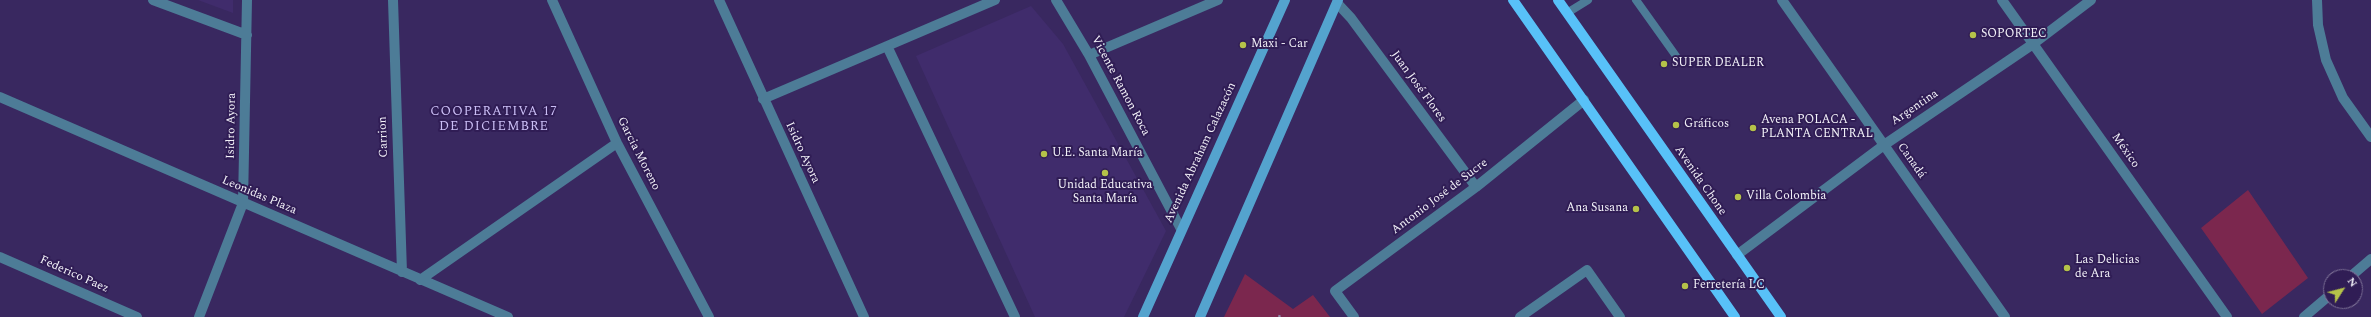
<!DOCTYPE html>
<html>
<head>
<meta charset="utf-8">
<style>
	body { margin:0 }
	#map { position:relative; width:2371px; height:317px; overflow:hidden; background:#392860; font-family:Spectral,serif }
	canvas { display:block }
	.north { position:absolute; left:2323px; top:269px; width:40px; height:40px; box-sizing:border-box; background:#301d55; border:1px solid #7e7297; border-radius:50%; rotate:54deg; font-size:11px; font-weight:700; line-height:16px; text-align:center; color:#f3f2f9 }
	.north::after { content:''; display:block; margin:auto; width:14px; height:18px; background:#b5c249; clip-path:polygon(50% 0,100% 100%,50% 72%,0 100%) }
</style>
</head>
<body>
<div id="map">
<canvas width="2371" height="317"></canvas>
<div class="north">N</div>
</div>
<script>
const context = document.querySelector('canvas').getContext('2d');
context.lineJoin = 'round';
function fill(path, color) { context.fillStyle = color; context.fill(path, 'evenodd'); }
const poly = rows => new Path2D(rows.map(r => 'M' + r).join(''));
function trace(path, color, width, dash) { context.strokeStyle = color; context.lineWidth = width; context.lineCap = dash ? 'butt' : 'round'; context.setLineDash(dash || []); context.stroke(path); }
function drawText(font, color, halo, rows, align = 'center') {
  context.font = font + ' Spectral,serif'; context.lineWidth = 4; context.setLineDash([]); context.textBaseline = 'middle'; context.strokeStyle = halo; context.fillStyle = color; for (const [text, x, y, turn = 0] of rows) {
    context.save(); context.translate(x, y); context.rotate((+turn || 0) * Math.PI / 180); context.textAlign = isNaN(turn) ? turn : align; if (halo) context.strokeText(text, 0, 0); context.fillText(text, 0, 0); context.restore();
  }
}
const built = poly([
	[198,0,233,0,233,13],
	[1031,6,1063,44,1166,231,1124,317,1035,317,916,56]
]);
const green = poly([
	[2248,190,2308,278,2262,314,2201,228],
	[1245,274,1293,309,1313,295,1330,317,1224,317]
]);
const path = poly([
	[1279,317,1280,315]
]);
const service = poly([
	[1636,0,1676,56],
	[1567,13,1588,0]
]);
const minor = poly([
	[153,0,247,35],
	[393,0,402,272],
	[552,0,617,143,709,317],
	[719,0,864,317],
	[1056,0,1089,55,1181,229],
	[1782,0,2005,317],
	[2002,0,2227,317],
	[2317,0,2318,25,2326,60,2343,98,2371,137],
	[1337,3,1351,18,1476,187],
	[887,46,1015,317],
	[1089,55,1218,0],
	[0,97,508,317],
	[763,99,995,0],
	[1737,255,1884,145,2033,44,2091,0],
	[0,257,137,317],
	[420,280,617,143],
	[199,317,243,203,247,0],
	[1354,317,1335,291,1476,187,1584,100],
	[1520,317,1587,270,1620,317]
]);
const tertiary = poly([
	[2350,277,2371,259],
	[2304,317,2331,294]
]);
const secondary = poly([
	[1143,317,1285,0],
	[1200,317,1338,0]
]);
const primary = poly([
	[1513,0,1735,317],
	[1558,0,1781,317]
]);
const markers = [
	[1973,35,4,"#b5c249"],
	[1243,45,4,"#b5c249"],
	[1664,64,4,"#b5c249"],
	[1676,125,4,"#b5c249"],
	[1753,128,4,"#b5c249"],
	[1044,154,4,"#b5c249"],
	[1105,173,4,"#b5c249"],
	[1738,197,4,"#b5c249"],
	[1636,209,4,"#b5c249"],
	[2067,268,4,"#b5c249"],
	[1685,286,4,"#b5c249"]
];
const poiNames = [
	["SOPORTEC",1981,35],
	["Maxi - Car",1251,45],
	["SUPER DEALER",1672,64],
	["Avena POLACA -",1761,121],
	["PLANTA CENTRAL",1761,135],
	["Gráficos",1684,125],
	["U.E. Santa María",1052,154],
	["Unidad Educativa",1105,186,"center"],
	["Santa María",1105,200,"center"],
	["Villa Colombia",1746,197],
	["Ana Susana",1628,209,"right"],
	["Las Delicias",2075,261],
	["de Ara",2075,275],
	["Ferretería LC",1693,286]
];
const streetNames = [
	["Vicente Ramon Roca",1120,86,62],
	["Juan José Flores",1418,87,54],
	["Argentina",1915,108,-34],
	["Isidro Ayora",232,126,-89],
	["Carrion",384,137,-92],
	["México",2125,151,55],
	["Isidro Ayora",802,153,65],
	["Avenida Abraham Calazacón",1201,153,-65],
	["Garcia Moreno",638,154,63],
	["Canadá",1911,161,55],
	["Avenida Chone",1700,181,55],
	["Leonidas Plaza",259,196,23],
	["Antonio José de Sucre",1440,197,-37],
	["Federico Paez",74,275,24]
];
const neighbourhoodNames = [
	["COOPERATIVA 17",494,112],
	["DE DICIEMBRE",494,127]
];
fill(built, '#402c6c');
fill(green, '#7b274e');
trace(path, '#938aaa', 2.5, [2, 3]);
trace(service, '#4d7c97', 8);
trace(minor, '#4d7c97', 10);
trace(tertiary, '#4d7c97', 10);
trace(secondary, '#54a3ce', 10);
trace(primary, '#58c1f8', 10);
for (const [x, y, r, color] of markers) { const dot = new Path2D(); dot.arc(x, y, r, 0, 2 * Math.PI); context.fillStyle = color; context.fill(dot); trace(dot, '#301d55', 1.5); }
drawText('12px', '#f3f2f9', '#301d55', poiNames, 'left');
drawText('12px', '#f3f2f9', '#301d55', streetNames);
context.letterSpacing = '1px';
drawText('13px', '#cbbff6', '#301d55', neighbourhoodNames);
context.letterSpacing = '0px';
</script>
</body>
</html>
